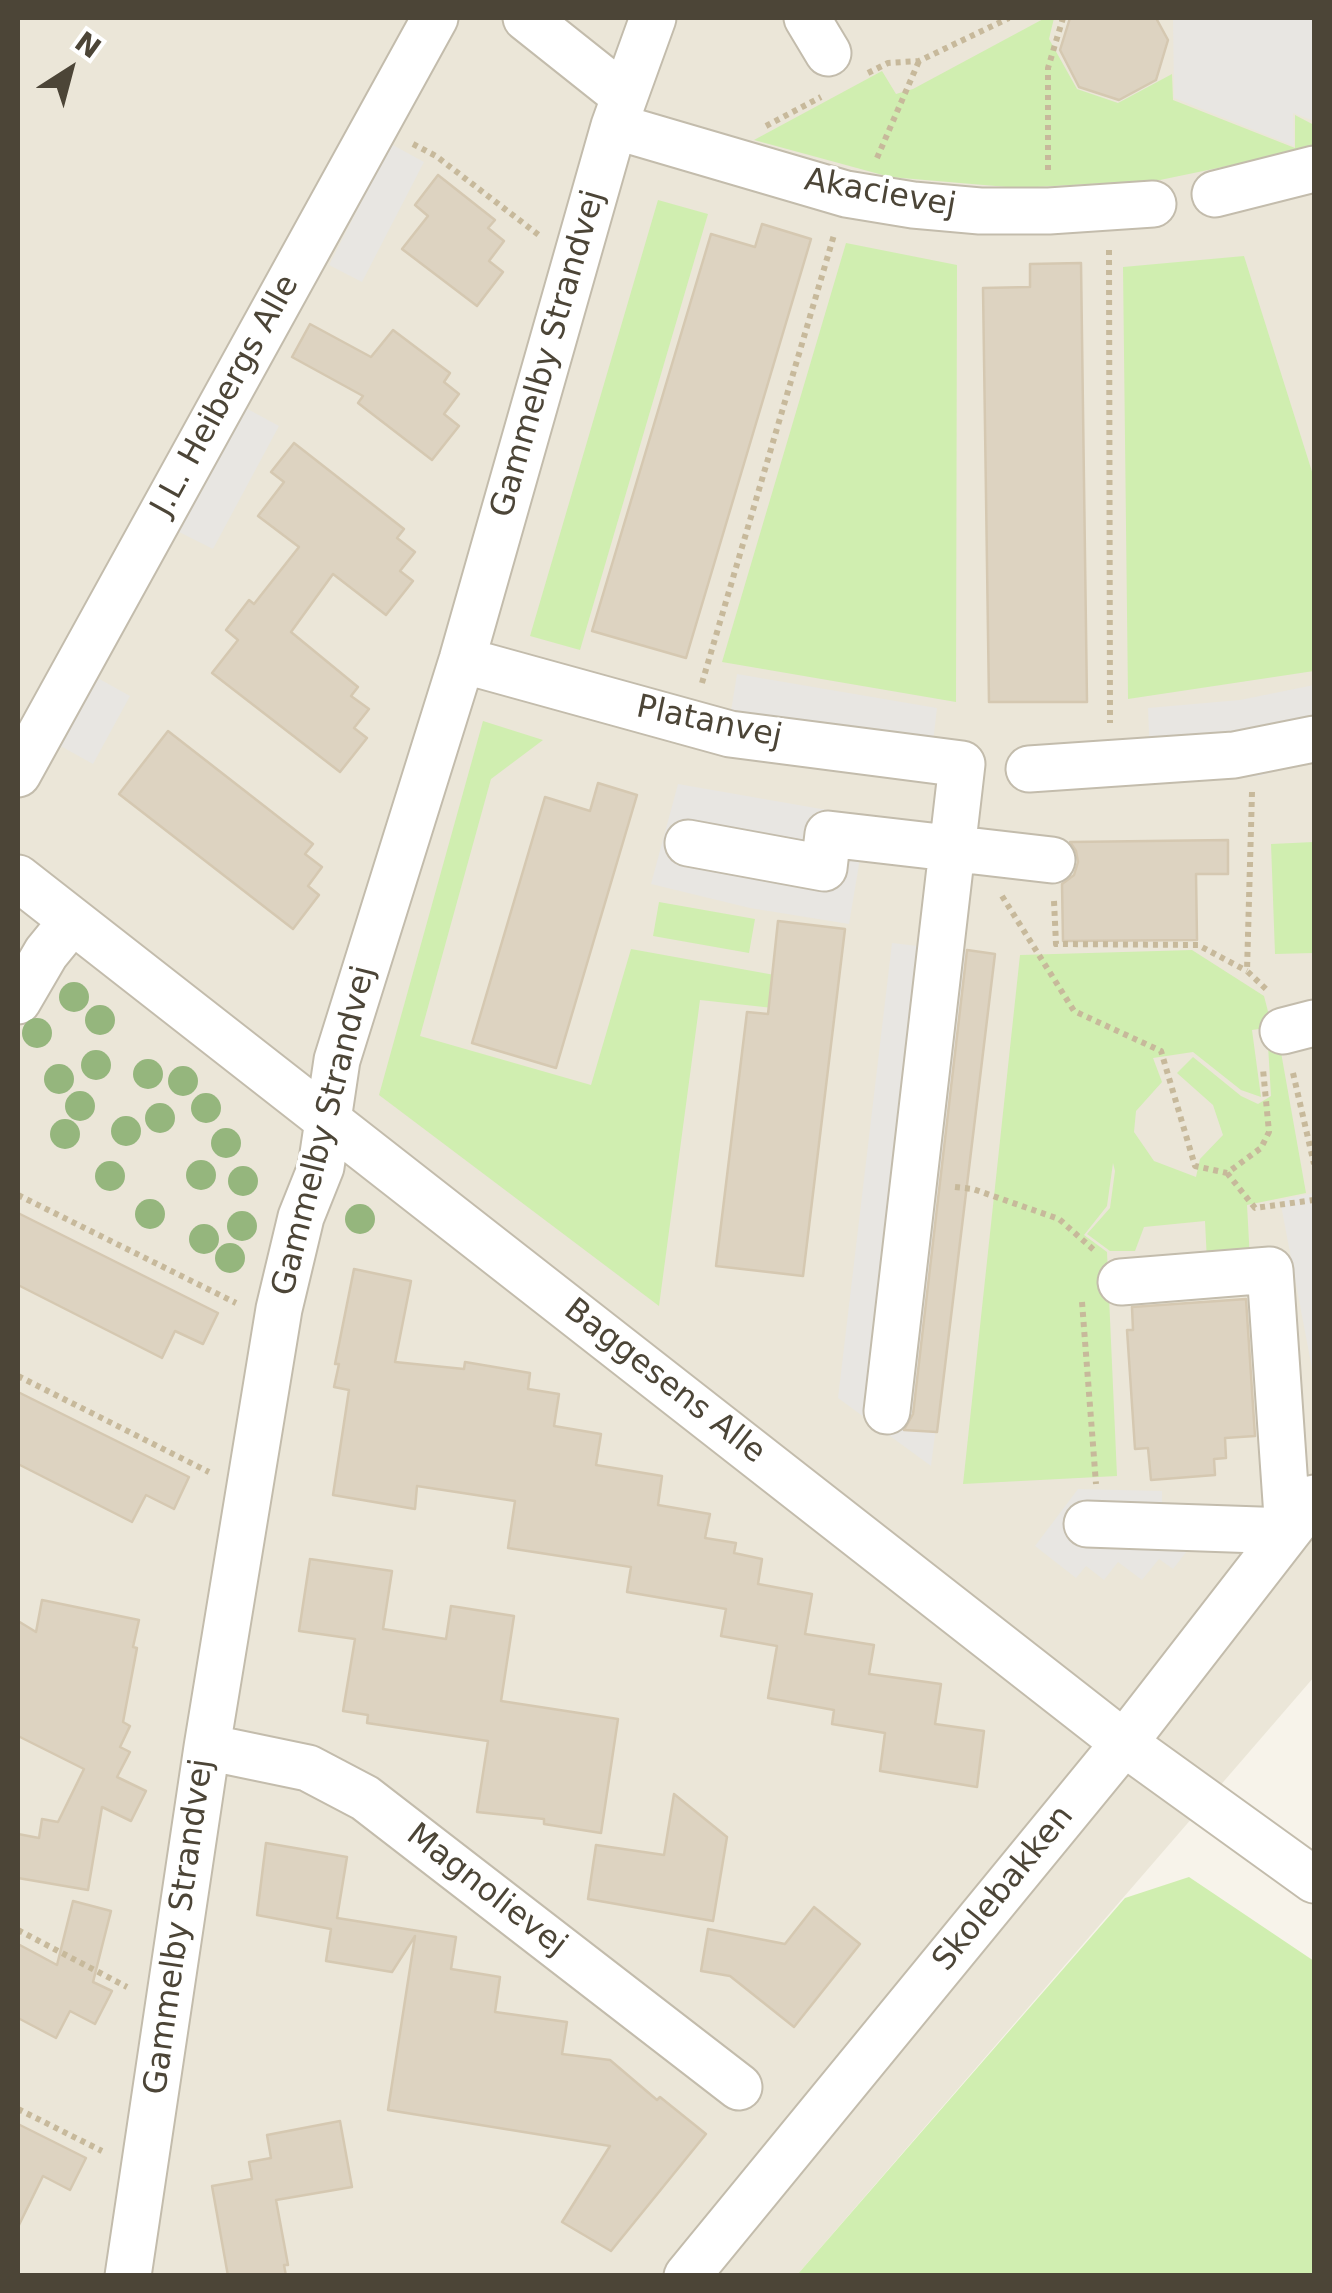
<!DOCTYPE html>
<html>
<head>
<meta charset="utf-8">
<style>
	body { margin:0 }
	#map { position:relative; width:1332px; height:2293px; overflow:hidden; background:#f7f3ea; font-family:"DejaVu Sans",sans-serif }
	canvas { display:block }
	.frame { position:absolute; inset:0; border:20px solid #4c4537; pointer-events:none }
	.north { position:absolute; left:20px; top:20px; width:100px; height:100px; -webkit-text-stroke:8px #fff; paint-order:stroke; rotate:36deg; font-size:28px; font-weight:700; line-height:40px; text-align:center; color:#4c4537 }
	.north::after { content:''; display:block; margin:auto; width:35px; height:45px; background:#4c4537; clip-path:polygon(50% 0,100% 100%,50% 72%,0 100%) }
</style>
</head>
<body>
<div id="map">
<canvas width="1332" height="2293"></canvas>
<div class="frame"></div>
<div class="north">N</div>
</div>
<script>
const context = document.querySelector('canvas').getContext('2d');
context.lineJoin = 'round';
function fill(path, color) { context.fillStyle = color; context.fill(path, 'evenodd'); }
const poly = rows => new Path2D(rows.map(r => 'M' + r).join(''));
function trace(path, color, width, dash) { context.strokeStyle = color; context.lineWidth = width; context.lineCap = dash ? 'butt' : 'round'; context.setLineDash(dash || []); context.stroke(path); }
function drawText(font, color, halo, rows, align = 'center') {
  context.font = font + ' "DejaVu Sans",sans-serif'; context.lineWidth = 8; context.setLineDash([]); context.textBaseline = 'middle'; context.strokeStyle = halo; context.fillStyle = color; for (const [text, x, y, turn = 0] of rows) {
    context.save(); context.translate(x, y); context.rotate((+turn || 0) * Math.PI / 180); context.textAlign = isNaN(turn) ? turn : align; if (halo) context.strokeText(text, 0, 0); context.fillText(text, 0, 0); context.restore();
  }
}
const residential = poly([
	[18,18,1314,18,1314,1677,797,2275,18,2275]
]);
const green = poly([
	[1045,18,1054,18,1049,39,1077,89,1118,103,1172,74,1173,100,1295,148,1295,115,1314,125,1314,144,1290,153,1160,180,1019,188,890,177,754,140,882,71,896,94,913,89],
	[658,200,708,214,580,650,530,636],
	[846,243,957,265,956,702,722,662],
	[1244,256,1314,478,1314,671,1128,699,1123,267],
	[483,721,543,740,491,779,420,1036,591,1085,631,949,780,976,773,1008,700,1000,659,1306,379,1095],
	[1314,842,1314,953,1275,954,1271,844],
	[659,902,755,919,749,953,653,936],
	[1192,950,1264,996,1272,1027,1252,1030,1261,1097,1241,1090,1193,1052,1153,1058,1162,1082,1136,1111,1134,1132,1154,1161,1196,1177,1200,1159,1223,1135,1213,1105,1177,1073,1193,1057,1241,1096,1258,1104,1271,1096,1268,1045,1279,1041,1306,1193,1247,1205,1250,1260,1207,1261,1205,1221,1144,1227,1135,1251,1110,1251,1087,1234,1110,1208,1115,1171,1113,1163,1107,1206,1084,1235,1107,1252,1117,1476,963,1484,1020,955],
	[1189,1877,1314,1961,1314,2275,797,2275,1125,1898]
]);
const parking = poly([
	[1173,18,1314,18,1314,121,1293,113,1294,146,1174,98],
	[391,144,424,162,362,282,329,265],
	[244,407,279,426,213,549,177,531],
	[737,674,937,708,929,776,725,748],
	[94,676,130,696,93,764,57,744],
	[1314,685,1314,760,1259,776,1151,785,1148,708,1240,700],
	[678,784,867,817,849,924,750,908,651,884],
	[892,943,996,955,931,1466,838,1398],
	[1314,1193,1314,1379,1280,1200],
	[1078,1489,1162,1491,1162,1505,1194,1542,1173,1569,1159,1559,1142,1580,1118,1562,1104,1580,1086,1566,1076,1578,1035,1546]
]);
const building = poly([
	[1070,18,1156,18,1168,40,1156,80,1119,100,1079,87,1060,50,1070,18],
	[438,175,495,220,488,228,504,241,489,261,503,272,477,306,402,249,428,216,415,205,438,175],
	[762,224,811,239,686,658,592,631,711,234,755,247,762,224],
	[1081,263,1087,702,989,702,983,288,1030,287,1030,264,1081,263],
	[310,324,371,357,393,330,450,373,444,382,459,394,444,414,459,426,432,460,358,403,363,396,292,357,310,324],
	[294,443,404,529,397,538,415,552,400,571,413,581,386,615,333,574,291,632,358,687,351,696,369,709,354,728,367,738,340,772,212,673,238,640,226,630,249,600,254,604,299,547,258,516,284,482,271,472,294,443],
	[168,731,313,844,305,854,322,867,308,886,319,895,293,929,119,794,168,731],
	[598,783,637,795,556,1068,472,1043,545,797,590,811,598,783],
	[1228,840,1228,874,1196,874,1197,940,1063,941,1062,884,1074,875,1078,862,1076,851,1070,842,1228,840],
	[778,921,845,929,803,1276,716,1266,747,1012,768,1014,778,921],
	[967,950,995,954,937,1432,904,1430,913,1414,967,950],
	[18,1213,218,1313,203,1344,175,1331,162,1358,18,1285,18,1213],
	[354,1269,411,1281,395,1362,464,1369,465,1362,530,1373,528,1389,559,1394,554,1426,601,1434,596,1465,662,1476,658,1505,710,1514,705,1538,736,1543,734,1553,762,1559,758,1584,812,1594,805,1634,874,1645,869,1674,941,1684,935,1724,984,1731,977,1787,880,1771,885,1733,832,1724,834,1710,768,1698,777,1646,721,1636,726,1609,627,1592,631,1567,508,1548,515,1501,417,1486,415,1509,333,1495,349,1390,334,1387,339,1364,335,1364,354,1269],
	[1246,1299,1255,1436,1225,1438,1226,1458,1214,1459,1215,1475,1151,1480,1148,1448,1135,1449,1127,1330,1133,1330,1132,1307,1246,1299],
	[18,1392,189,1477,174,1509,146,1495,132,1522,18,1464,18,1392],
	[310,1559,392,1571,383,1629,446,1639,451,1606,514,1616,501,1701,618,1719,601,1833,544,1824,544,1819,477,1812,488,1741,367,1723,368,1715,343,1711,355,1639,299,1631,310,1559],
	[42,1600,139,1620,133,1647,137,1648,123,1722,130,1726,120,1747,130,1752,117,1777,146,1791,131,1821,102,1807,88,1890,18,1878,18,1834,39,1838,42,1819,58,1822,84,1769,18,1736,18,1621,36,1632,42,1600],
	[674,1794,727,1837,713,1921,588,1899,596,1845,664,1855,674,1794],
	[266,1843,347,1857,337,1918,456,1937,451,1969,500,1977,495,2012,567,2022,562,2054,610,2060,657,2100,660,2097,706,2134,611,2251,562,2222,610,2146,388,2110,415,1936,392,1972,326,1961,331,1929,257,1915,266,1843],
	[73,1901,111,1911,93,1982,112,1991,95,2024,70,2011,56,2038,18,2018,18,1944,57,1965,73,1901],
	[814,1907,860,1944,794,2027,730,1976,701,1971,708,1929,785,1944,814,1907],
	[340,2121,352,2187,276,2200,288,2265,284,2265,286,2276,228,2276,212,2186,252,2179,249,2162,271,2158,267,2135,340,2121],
	[18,2124,86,2158,70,2190,43,2176,18,2227,18,2124]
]);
const path = poly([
	[868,73,888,63,919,61,1009,18],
	[766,126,821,97],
	[413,144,436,156,540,236],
	[877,158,919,61],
	[1048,170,1048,68,1063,18],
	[1109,250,1110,723],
	[702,683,834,235],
	[1252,792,1247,971,1268,991],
	[1002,896,1074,1011,1161,1051,1195,1166,1227,1173,1261,1148,1269,1132,1263,1069],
	[1054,901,1056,944,1198,945,1247,971],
	[1293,1073,1314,1164],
	[1227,1173,1255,1208,1314,1200],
	[955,1187,973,1189,1059,1219,1095,1251],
	[18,1195,236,1303],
	[1082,1302,1096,1484],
	[18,1376,209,1472],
	[18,1930,127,1987],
	[18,2109,102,2151]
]);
const minor = poly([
	[526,18,624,96],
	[807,18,828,53],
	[614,126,846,194,913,205,980,211,1049,211,1153,204],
	[1215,194,1314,169],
	[462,660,730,734,962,764,887,1411],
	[1029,769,1234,755,1314,739],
	[18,774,435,18],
	[688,843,824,868,828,834,1052,860],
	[18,878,1124,1743,1314,1880],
	[18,1001,46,953,72,921],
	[1283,1031,1314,1023],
	[1087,1524,1288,1531,1270,1270,1121,1282],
	[207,1747,308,1768,365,1798,739,2087],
	[128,2276,207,1747,279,1309,301,1217,321,1167,337,1060,462,660,614,126,653,18],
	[687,2276,1124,1743,1314,1498]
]);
const trees = [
	[74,997],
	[100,1020],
	[37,1033],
	[96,1065],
	[148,1074],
	[59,1079],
	[183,1081],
	[80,1106],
	[206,1108],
	[160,1118],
	[126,1131],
	[65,1134],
	[226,1143],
	[201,1175],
	[110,1176],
	[243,1181],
	[150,1214],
	[360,1219],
	[242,1226],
	[204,1239],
	[230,1258]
];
const streetNames = [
	["Akacievej",880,194,10],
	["Gammelby Strandvej",549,354,-74],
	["J.L. Heibergs Alle",226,396,-61],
	["Platanvej",709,723,12],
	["Gammelby Strandvej",325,1131,-76],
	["Baggesens Alle",664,1382,38],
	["Skolebakken",1004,1889,-51],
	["Magnolievej",486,1891,38],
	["Gammelby Strandvej",180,1927,-82]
];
fill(residential, '#ebe6d8');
fill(green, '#d0eeb0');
fill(parking, '#e8e6e2');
fill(building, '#ddd3c1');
trace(building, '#d5c8b1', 2.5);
trace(minor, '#c3bcac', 49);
trace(path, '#c7b99b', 6, [5, 5]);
trace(minor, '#fff', 45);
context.fillStyle = '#95b67d';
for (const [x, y] of trees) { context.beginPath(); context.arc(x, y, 15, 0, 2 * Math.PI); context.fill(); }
drawText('32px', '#4c4537', '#fff', streetNames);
</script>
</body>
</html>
